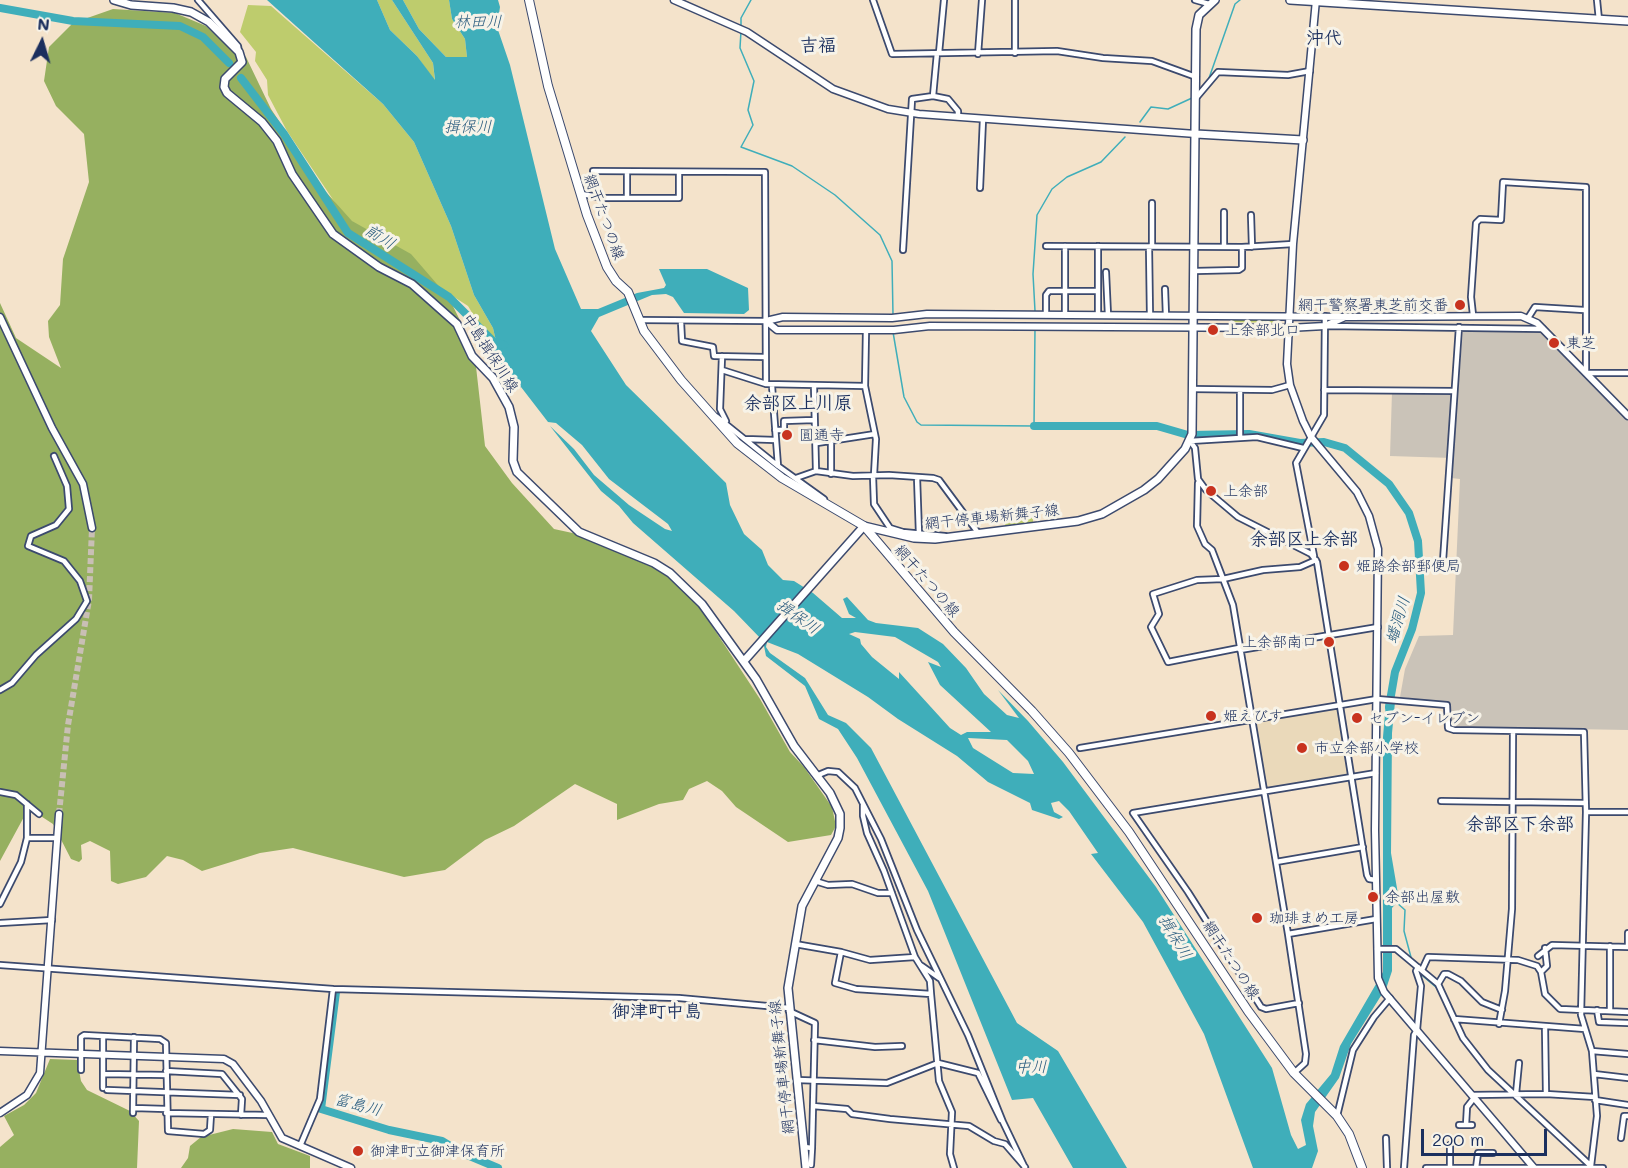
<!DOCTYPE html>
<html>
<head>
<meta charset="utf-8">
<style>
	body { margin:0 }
	#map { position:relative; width:1628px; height:1168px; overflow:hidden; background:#f4e3cb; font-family:Mali,sans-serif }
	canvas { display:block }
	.north { position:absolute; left:12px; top:12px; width:60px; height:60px; -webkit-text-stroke:4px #f7f3e8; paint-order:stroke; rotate:5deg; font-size:16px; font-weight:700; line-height:24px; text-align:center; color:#1b2f5e }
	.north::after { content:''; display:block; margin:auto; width:21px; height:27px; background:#1b2f5e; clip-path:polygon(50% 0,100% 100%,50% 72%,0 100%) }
	.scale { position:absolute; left:1421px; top:1129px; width:126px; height:27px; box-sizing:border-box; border:3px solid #1b2f5e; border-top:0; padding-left:8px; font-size:18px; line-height:21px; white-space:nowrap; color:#1b2f5e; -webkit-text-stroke:4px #f7f3e8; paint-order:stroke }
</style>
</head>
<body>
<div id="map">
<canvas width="1628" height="1168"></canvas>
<div class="north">N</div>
<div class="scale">200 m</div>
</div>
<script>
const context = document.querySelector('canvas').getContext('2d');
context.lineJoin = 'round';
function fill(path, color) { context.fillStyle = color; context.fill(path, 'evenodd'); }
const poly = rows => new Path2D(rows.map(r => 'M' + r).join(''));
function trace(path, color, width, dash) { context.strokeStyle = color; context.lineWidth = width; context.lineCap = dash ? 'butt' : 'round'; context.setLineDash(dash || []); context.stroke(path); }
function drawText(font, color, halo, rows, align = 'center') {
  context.font = font + ' Mali,"Klee One",sans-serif'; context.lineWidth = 6; context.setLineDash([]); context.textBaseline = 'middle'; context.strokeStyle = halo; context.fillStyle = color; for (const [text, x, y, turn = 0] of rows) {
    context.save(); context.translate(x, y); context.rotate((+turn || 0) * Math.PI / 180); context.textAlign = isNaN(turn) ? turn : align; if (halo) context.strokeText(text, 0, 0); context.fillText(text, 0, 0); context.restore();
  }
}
const built = poly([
	[1339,709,1348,774,1267,788,1255,722]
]);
const industrial = poly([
	[1463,330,1542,332,1628,419,1628,730,1456,727,1451,724,1451,703,1400,697,1405,669,1419,636,1453,635,1460,479,1451,478,1452,458,1390,456,1392,392,1458,392]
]);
const green = poly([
	[377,0,392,0,433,63,435,82,417,56,390,30],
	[403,0,449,0,452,19,465,39,467,57,446,57,419,29],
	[248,5,271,6,383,104,414,142,451,226,474,295,493,328,496,341,492,343,488,339,468,306,397,260,342,213,287,131,268,95,267,80,255,61,256,52,240,32],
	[1232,316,1280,316,1279,323,1232,322],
	[1006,507,1033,509,1033,524,1005,528]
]);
const forest = poly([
	[113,9,175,13,206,26,223,42,246,57,271,109,326,192,352,221,411,254,449,298,474,349,485,446,512,483,554,529,577,534,627,553,666,574,697,603,760,699,790,752,804,767,832,807,836,826,831,835,788,842,736,807,722,791,707,781,689,789,683,800,659,804,617,820,617,804,575,784,514,826,485,840,445,870,404,877,293,848,260,853,202,871,183,860,167,856,146,877,118,884,111,881,110,851,90,841,81,845,82,859,79,862,71,859,53,824,33,811,25,815,0,861,0,303,16,338,61,368,49,337,48,321,60,305,63,259,89,182,84,134,56,106,44,81,49,47,73,23],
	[50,1059,77,1060,81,1081,87,1090,130,1111,139,1121,137,1168,0,1168,0,1147,14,1135,4,1116,24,1105,36,1093],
	[233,1129,272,1132,278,1144,310,1156,310,1168,181,1168,188,1158,190,1146,201,1137]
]);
const water = poly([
	[267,0,377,0,390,30,417,56,435,80,433,63,392,0,403,0,419,29,446,57,467,57,465,39,452,19,449,0,498,0,500,7,497,27,510,65,555,249,581,309,598,309,637,293,664,288,666,285,659,269,707,269,748,288,749,310,744,314,684,313,673,297,666,294,652,295,599,317,591,331,626,385,726,483,730,505,744,534,762,550,768,565,783,580,794,581,813,593,842,618,856,618,849,614,843,599,847,597,868,620,876,623,918,628,943,644,966,668,984,694,1007,715,1019,718,998,690,1028,721,1063,762,1156,887,1272,1068,1291,1135,1298,1149,1306,1145,1301,1120,1306,1104,1331,1074,1340,1046,1383,972,1383,737,1386,702,1395,702,1392,733,1391,853,1399,900,1392,908,1392,971,1387,986,1351,1044,1339,1078,1315,1112,1313,1126,1318,1151,1312,1168,1253,1168,1204,1034,1143,922,1091,854,1098,853,1069,811,1059,801,1051,803,1054,812,1063,817,1059,819,1032,810,1030,803,988,782,957,756,898,719,868,697,798,654,767,642,766,647,770,653,805,678,828,715,846,723,871,748,1017,1023,1058,1051,1127,1168,1073,1168,1033,1098,1012,1100,928,891,857,758,838,729,819,719,805,686,766,656,763,641,734,611,633,523,619,506,601,491,550,426,574,449,594,475,629,505,665,529,672,531,668,524,609,479,582,445,556,423,548,422,521,387,517,390,500,368,500,363,490,353,496,341,493,328,474,295,451,226,414,142,383,104],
	[855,632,895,637,938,662,941,667,928,662,940,685,991,732,967,732,961,735,950,728,899,672,899,679,872,657,861,644,860,639,849,634],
	[968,738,1007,740,1028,761,1034,774,1013,773,973,748]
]);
const stream = poly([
	[741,26,741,18,751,0],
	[741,31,740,48,754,81,748,110,753,125,741,147,792,166,835,195,880,235,892,261,893,315],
	[1208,81,1235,4,1240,0],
	[1140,122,1151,107,1168,109,1192,98],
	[1035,311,1033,274,1037,215,1052,189,1067,177,1101,162,1125,137],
	[893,332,904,397,917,422,921,425,1034,426,1035,328],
	[1396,902,1405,910,1404,931,1412,961],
	[1418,972,1437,988],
	[1452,1019,1460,1036],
	[1464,1043,1476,1058],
	[1487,1071,1496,1080],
	[1576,1155,1587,1167]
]);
const river = poly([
	[0,8,73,21,180,26,203,37,229,63],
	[241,78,284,134,348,233,449,297,494,342,504,345],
	[1034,426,1157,426,1188,435,1249,434,1300,443,1324,442,1345,448,1389,484,1409,513,1418,541,1421,593,1412,629,1395,672,1389,707],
	[336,992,321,1109,389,1130,442,1141,460,1152,498,1168]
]);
const tertiaryTunnel = poly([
	[59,814,68,725,89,600,92,528]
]);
const minor = poly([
	[198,0,238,46,239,52],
	[873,0,892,54,1057,51,1103,58,1152,61,1196,77],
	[1195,0,1209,4],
	[1597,0,1599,20],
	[939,53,944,0],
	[1015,53,1015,0],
	[978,54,982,0],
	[933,96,937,53],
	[1196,98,1218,72,1288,75,1310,71],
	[593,171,765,172,766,384,865,386],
	[980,188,983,119],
	[581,194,605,198,679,198,679,172],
	[627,198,627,172],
	[1152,203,1152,247],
	[1251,215,1252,247],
	[1046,246,1242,247,1293,244],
	[1149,247,1150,316],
	[1224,247,1224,212],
	[903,250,912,99,933,96,948,99,958,111,958,117],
	[1195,271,1239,270,1242,268,1242,247],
	[1106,272,1108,315],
	[1165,289,1166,316],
	[1046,315,1046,295,1049,291,1098,291],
	[1065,315,1065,246],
	[1098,315,1098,246],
	[1473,315,1471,297,1476,223,1480,219,1501,220,1503,182,1586,187,1586,373,1628,373],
	[1528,318,1535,307,1584,310],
	[640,320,766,321],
	[681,322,682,341,713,347,714,356,765,357],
	[1327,326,1543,329],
	[866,330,865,386,876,439,874,475],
	[722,356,720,409,726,421],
	[722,370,766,384],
	[772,386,778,466,824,499],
	[814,386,816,471],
	[1192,389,1272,390,1290,385],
	[1240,390,1240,436],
	[1324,390,1454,391],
	[717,417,778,466],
	[775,430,784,430,784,421,814,420],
	[745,439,775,440],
	[817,443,875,434],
	[1303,448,1257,437,1190,441,1195,448,1198,479,1206,490,1238,517,1311,554,1317,562,1367,875,1369,879,1376,880],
	[831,474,831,442],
	[873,476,874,504,890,528,903,532,945,536],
	[917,477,919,534],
	[796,478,816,471,853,476,889,475,933,478,939,480,979,534],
	[1198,483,1197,526,1205,544,1212,550,1233,605,1288,934,1306,1054,1305,1063,1294,1073],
	[1314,556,1296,463,1324,415,1325,316],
	[1443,561,1459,327],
	[1239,648,1168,662,1151,627,1159,614,1153,594,1197,580,1223,579,1263,570,1300,567,1316,560],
	[1240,650,1378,627],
	[0,690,12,683,36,655,76,619,87,601,80,581,64,561,28,546,31,536,56,525,69,509,67,486,54,456],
	[1080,748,1377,699,1447,705,1448,728,1454,730,1584,732,1586,812,1581,1015,1592,1051,1597,1116,1591,1166],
	[816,776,828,771,838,772,855,788,881,839,917,930,968,1035,1003,1122,1025,1168],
	[0,792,16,795,39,814],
	[1441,801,1585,803],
	[27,804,27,838,57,838],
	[863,805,863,816,867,833,884,871,915,957,930,981,931,994],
	[1586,812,1628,812],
	[1276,862,1363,847],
	[815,881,828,885,852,884,878,893,892,893],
	[0,904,21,862,27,838],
	[0,923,52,920],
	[1288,934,1376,919],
	[795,944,841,952,870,960,915,957],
	[1628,947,1628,933],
	[1377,949,1396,949,1438,984,1463,1038,1488,1070,1591,1166],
	[841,952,835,983,856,989,931,994,939,1081,952,1112,950,1154,954,1168],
	[1538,956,1552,945,1628,947],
	[0,965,333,989,679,998,789,1008],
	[922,966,939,978],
	[1422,970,1428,957,1518,960,1537,966,1541,972,1545,994,1560,1009,1628,1012],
	[1541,972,1547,966,1545,948],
	[1438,984,1444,974,1448,974,1461,981,1482,1002,1502,1010],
	[1299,1003,1266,1009,1261,1007,1188,892,1133,813,1376,773],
	[1597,1010,1599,1022,1628,1023],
	[789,1011,815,1023,812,1148,804,1147],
	[1610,1011,1610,946],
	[1454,1019,1585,1029],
	[1499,1024,1505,991,1512,909,1513,731],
	[1545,1028,1546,1094],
	[814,1040,875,1047,902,1046],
	[1592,1051,1628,1054],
	[81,1070,81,1037,84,1035,160,1039,166,1043,168,1131,204,1134,210,1130,211,1114],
	[166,1071,222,1074,242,1099,241,1115],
	[103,1074,166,1075],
	[1594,1074,1628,1078],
	[797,1080,887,1083,938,1063,978,1073,1001,1120],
	[103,1088,103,1036],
	[107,1090,240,1095],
	[1516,1094,1519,1063],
	[1472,1095,1546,1094,1595,1097],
	[1595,1100,1628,1105],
	[813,1106,847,1109,852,1114,890,1119,969,1126,994,1141,1005,1144,1025,1167],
	[134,1108,166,1109],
	[133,1113,134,1037],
	[166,1113,268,1115],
	[1337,1116,1353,1050,1374,1017,1390,998],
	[1459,1125,1472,1125],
	[1466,1125,1467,1107,1474,1098],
	[1386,1138,1387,1168],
	[1621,1138,1624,1116,1628,1116],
	[300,1146,320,1099,333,989],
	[811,1165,812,1148],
	[1404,1168,1414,1035,1417,1030,1421,986,1416,971,1418,967],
	[1426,1168,1603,1168],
	[1450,1168,1450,1145],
	[1476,1168,1478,1153,1493,1153]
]);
const tertiary = poly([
	[674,0,747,32,833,89,888,109,919,114,1196,134],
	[1316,0,1293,244,1287,364,1290,385,1303,421,1311,437,1357,492,1369,516,1378,549,1375,830,1378,978,1384,992,1534,1168],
	[0,317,52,428,83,484,92,528],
	[1357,317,927,314,892,318,783,317,766,321,777,330,894,330,930,326,1288,328,1325,326,1345,317,1521,316,1537,323,1628,416],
	[0,1051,224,1059,233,1064,261,1101,282,1138,351,1168],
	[0,1113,27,1095,40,1073,59,814]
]);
const secondary = poly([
	[114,0,131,5,173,8,191,12,209,22,239,52,242,62,225,79,224,87,227,93,262,122,277,141,292,174,333,234,379,267,412,284,457,324,472,356,493,378,509,407,514,427,513,461,517,472,579,532,654,563,670,573,702,604,756,679,794,746,830,793,840,814,840,828,838,838,802,906,788,988,806,1168],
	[1290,0,1628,21],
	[1196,134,1303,140],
	[744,661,864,526,914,538,935,539,1078,521,1102,514,1144,490,1158,479,1185,449,1192,434,1196,29,1199,15,1215,0]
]);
const primary = poly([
	[529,0,548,86,587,215,607,267,616,281,628,292,644,331,681,380,737,443,782,478,864,526,954,632,1032,711,1069,753,1129,832,1248,1011,1294,1073,1337,1116,1349,1134,1362,1168]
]);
const markers = [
	[1460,305,6,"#c8321e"],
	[1213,330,6,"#c8321e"],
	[1554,343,6,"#c8321e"],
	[787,435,6,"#c8321e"],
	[1211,491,6,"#c8321e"],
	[1344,566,6,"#c8321e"],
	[1329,642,6,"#c8321e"],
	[1211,716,6,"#c8321e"],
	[1357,718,6,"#c8321e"],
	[1302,748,6,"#c8321e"],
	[1373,897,6,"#c8321e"],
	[1257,918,6,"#c8321e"],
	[358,1151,6,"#c8321e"]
];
const streetNames = [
	["網干たつの線",604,217,70],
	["中島揖保川線",490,353,57],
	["網干停車場新舞子線",992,517,-6],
	["網干たつの線",927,581,49],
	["網干たつの線",1231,960,57],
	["網干停車場新舞子線",782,1067,-96]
];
const poiNames = [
	["網干警察署東芝前交番",1448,305,"right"],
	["上余部北口",1225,330],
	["東芝",1566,343],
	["圓通寺",799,435],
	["上余部",1223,491],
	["姫路余部郵便局",1356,566],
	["上余部南口",1317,642,"right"],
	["姫えびす",1223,716],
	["セブン-イレブン",1369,718],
	["市立余部小学校",1314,748],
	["余部出屋敷",1385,897],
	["珈琲まめ工房",1269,918],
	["御津町立御津保育所",370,1151]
];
const waterNames = [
	["林田川",478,22],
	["揖保川",468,127],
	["前川",380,237,32],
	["揖保川",798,617,35],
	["蟠洞川",1398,620,-73],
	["揖保川",1175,937,59],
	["中川",1031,1067],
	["富島川",358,1105,15]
];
const quarterNames = [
	["沖代",1324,38],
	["吉福",818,45],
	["余部区上川原",798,403],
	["余部区上余部",1304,539],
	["余部区下余部",1520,824],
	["御津町中島",657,1011]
];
fill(built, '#ead9ba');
fill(industrial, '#cac3b8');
fill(green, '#becc6d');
fill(forest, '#96b060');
fill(water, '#3faeba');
trace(stream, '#3faeba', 1.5);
trace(river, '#3faeba', 8);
trace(tertiaryTunnel, '#c9bfb5', 6, [6, 3]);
trace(minor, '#3c4a6e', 8);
trace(tertiary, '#3c4a6e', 9);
trace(secondary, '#3c4a6e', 10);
trace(primary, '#3c4a6e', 10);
trace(minor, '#fff', 4.5);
trace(tertiary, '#fff', 6);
trace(secondary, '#fff', 7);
trace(primary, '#fff', 8);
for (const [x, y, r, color] of markers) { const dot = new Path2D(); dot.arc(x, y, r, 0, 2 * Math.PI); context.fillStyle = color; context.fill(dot); trace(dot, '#f7f3e8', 2); }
drawText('15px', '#1b2f5e', '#f7f3e8', streetNames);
drawText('15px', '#1b2f5e', '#f7f3e8', poiNames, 'left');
drawText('italic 16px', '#285b7e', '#f7f3e8', waterNames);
drawText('bold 18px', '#1b2f5e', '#f7f3e8', quarterNames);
</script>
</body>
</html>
